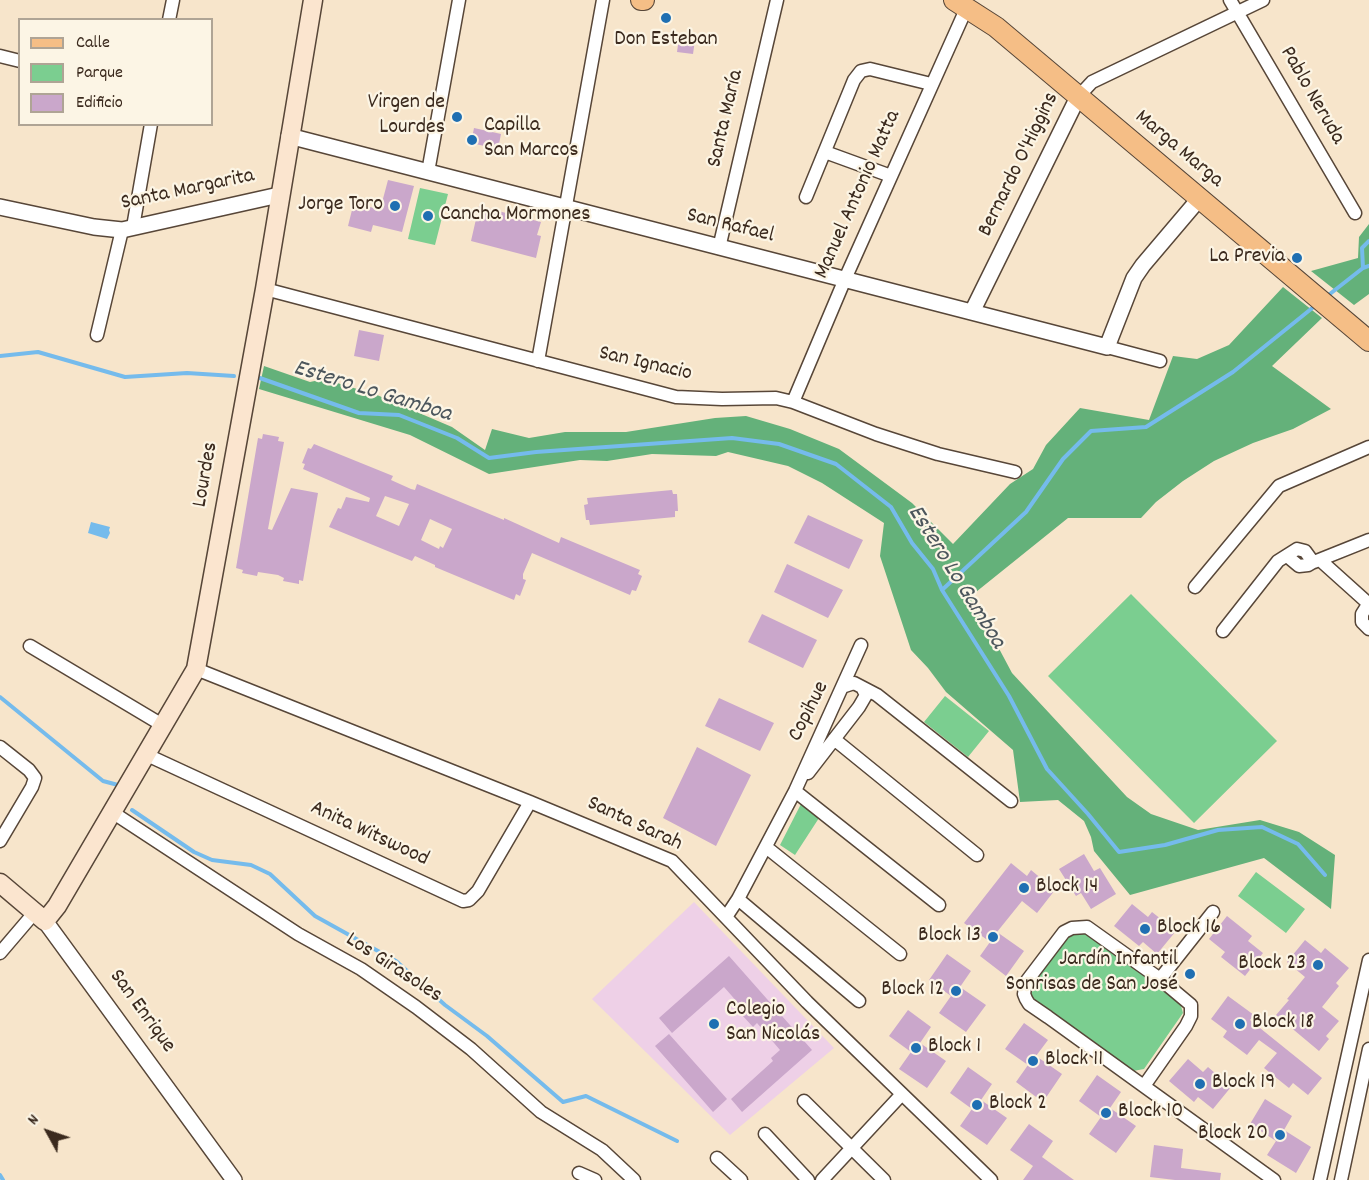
<!DOCTYPE html>
<html>
<head>
<meta charset="utf-8">
<style>
	body { margin:0 }
	#map { position:relative; width:1369px; height:1180px; overflow:hidden; background:#f7e5cb; font-family:Dekko,sans-serif }
	canvas { display:block }
	.legend { position:absolute; left:18px; top:18px; width:195px; height:108px; box-sizing:border-box; background:#fcf5e5; border:2px solid #afa495; margin:0; padding:8px 10px; list-style:none; font-size:18px; color:#3b2a1e }
	.legend li { display:flex; align-items:center; gap:12px; height:30px }
	.legend b { width:30px; border:2px solid #afa495 }
	.north { position:absolute; left:18px; top:1102px; width:60px; height:60px; -webkit-text-stroke:4px #fcf5e5; paint-order:stroke; rotate:310deg; font-size:16px; font-weight:700; line-height:24px; text-align:center; color:#3b2a1e }
	.north::after { content:''; display:block; margin:auto; width:21px; height:27px; background:#3b2a1e; clip-path:polygon(50% 0,100% 100%,50% 72%,0 100%) }
</style>
</head>
<body>
<div id="map">
<canvas width="1369" height="1180"></canvas>
<ul class="legend">
<li><b style="height:8px;background:#f5be86"></b>Calle</li>
<li><b style="height:16px;background:#7bce90"></b>Parque</li>
<li><b style="height:16px;background:#caa7cb"></b>Edificio</li>
</ul>
<div class="north">N</div>
</div>
<script>
const context = document.querySelector('canvas').getContext('2d');
context.lineJoin = 'round';
function fill(path, color) { context.fillStyle = color; context.fill(path, 'evenodd'); }
const poly = rows => new Path2D(rows.map(r => 'M' + r).join(''));
function trace(path, color, width, dash) { context.strokeStyle = color; context.lineWidth = width; context.lineCap = dash ? 'butt' : 'round'; context.setLineDash(dash || []); context.stroke(path); }
function drawText(font, color, halo, rows, align = 'center') {
  context.font = font + ' Dekko,sans-serif'; context.lineWidth = 4.5; context.setLineDash([]); context.textBaseline = 'middle'; context.strokeStyle = halo; context.fillStyle = color; for (const [text, x, y, turn = 0] of rows) {
    context.save(); context.translate(x, y); context.rotate((+turn || 0) * Math.PI / 180); context.textAlign = isNaN(turn) ? turn : align; if (halo) context.strokeText(text, 0, 0); context.fillText(text, 0, 0); context.restore();
  }
}
const built = poly([
	[694,902,834,1048,730,1135,592,999]
]);
const green = poly([
	[420,188,448,194,435,245,408,239],
	[1131,594,1277,741,1194,823,1048,676],
	[945,696,989,731,968,757,924,722],
	[801,804,819,818,795,855,780,845],
	[1256,872,1305,909,1286,933,1238,896],
	[1071,933,1086,934,1180,1002,1183,1013,1144,1069,1133,1071,1032,999,1030,987]
]);
const forest = poly([
	[1369,224,1369,294,1354,305,1311,271,1358,258,1359,237],
	[1283,287,1322,318,1272,366,1331,409,1293,429,1253,443,1214,461,1183,481,1156,502,1141,518,1068,518,971,596,1012,673,1127,797,1151,814,1198,830,1260,820,1299,832,1335,855,1331,909,1264,858,1130,895,1094,851,1091,837,1084,821,1058,800,1020,802,1013,750,946,692,928,668,911,650,880,556,884,523,822,483,788,466,728,452,716,456,652,454,607,461,580,460,489,474,410,435,259,389,264,366,310,382,324,379,377,395,452,427,485,450,492,429,529,438,565,432,626,432,715,418,746,416,790,429,839,449,912,503,953,544,1010,484,1033,469,1046,445,1080,408,1149,420,1173,356,1197,359,1229,345]
]);
const water = poly([
	[91,522,110,527,109,530,110,533,107,539,88,533]
]);
const stream = poly([
	[1363,268,1362,248,1369,241],
	[1326,297,1363,268,1369,266],
	[0,356,38,352,125,377,187,373,234,376],
	[257,377,359,413,399,415,457,438,489,458,536,452,732,438,779,444,836,464,891,507,912,543,933,569,942,590,1009,696,1047,769,1088,814,1119,852,1165,845,1218,830,1262,827,1298,844,1325,875],
	[942,590,1026,512,1063,459,1091,431,1146,427,1233,372,1316,305],
	[0,697,103,781,118,785],
	[132,810,194,852,212,860,251,865,270,874,315,916,396,961,445,1005,487,1036,563,1102,586,1096,677,1141],
	[0,1175,3,1180]
]);
const building = poly([
	[679,38,695,40,693,54,677,52],
	[474,128,501,134,498,149,471,143],
	[388,180,414,186,402,232,373,225,371,232,348,226,354,202,380,210],
	[479,206,541,222,537,235,541,236,536,258,471,241],
	[359,330,384,335,379,361,354,356],
	[263,434,279,437,278,441,284,442,268,529,272,530,291,488,318,493,303,581,299,580,299,584,283,581,284,578,278,575,258,572,257,576,242,573,243,570,236,568,258,438,262,439],
	[314,444,393,476,391,480,411,489,415,490,417,484,504,520,504,518,559,543,561,537,640,570,638,574,642,576,636,591,632,590,630,595,532,553,523,574,523,579,526,580,520,596,516,594,514,600,435,567,435,565,415,556,412,561,329,527,338,508,341,509,346,497,369,502,370,498,303,469,305,464,302,463,308,448,311,449],
	[385,496,409,504,399,526,376,516],
	[430,519,452,529,443,548,440,546,439,549,421,540],
	[672,490,673,494,677,494,678,511,675,511,675,517,590,525,589,520,586,520,584,505,588,504,587,498],
	[808,515,863,540,849,569,794,543],
	[787,564,843,590,828,618,774,592],
	[762,614,817,640,803,668,748,642],
	[719,698,774,723,760,751,705,726],
	[697,747,751,775,716,846,663,818],
	[1084,854,1094,871,1100,868,1116,894,1091,909,1081,893,1076,896,1059,869],
	[1011,863,1027,876,1031,870,1055,890,1037,913,1022,901,997,932,1024,951,1006,976,980,956,990,942,964,923],
	[1132,904,1148,917,1152,912,1176,931,1157,954,1143,942,1139,946,1114,926],
	[1227,916,1252,936,1248,941,1263,953,1245,976,1221,957,1225,952,1209,939],
	[1305,940,1321,953,1325,948,1349,968,1336,983,1339,986,1322,1007,1339,1021,1326,1036,1329,1039,1319,1051,1276,1015,1289,1000,1287,999,1305,977,1287,962],
	[947,954,971,971,960,987,986,1005,966,1032,939,1013,951,996,929,980],
	[729,956,812,1050,742,1112,731,1099,773,1061,771,1058,780,1050,757,1023,753,1027,742,1015,746,1012,724,987,672,1033,659,1018],
	[1228,996,1254,1015,1250,1020,1322,1078,1308,1095,1293,1083,1289,1088,1264,1068,1277,1053,1259,1040,1247,1055,1223,1037,1227,1031,1211,1019],
	[908,1010,931,1027,920,1043,946,1061,927,1088,899,1069,911,1052,889,1036],
	[1024,1023,1048,1040,1036,1056,1062,1074,1043,1102,1016,1082,1028,1065,1005,1049],
	[669,1034,727,1099,713,1112,655,1046],
	[1188,1059,1203,1072,1208,1067,1231,1087,1213,1109,1198,1097,1194,1102,1169,1081],
	[968,1067,992,1084,981,1100,1007,1118,987,1145,960,1126,972,1109,950,1093],
	[1097,1075,1121,1092,1110,1108,1136,1126,1116,1153,1089,1134,1101,1117,1079,1101],
	[1265,1099,1292,1116,1284,1130,1311,1147,1296,1173,1267,1155,1276,1141,1250,1124],
	[1029,1124,1053,1141,1042,1157,1074,1180,1023,1180,1033,1166,1010,1150],
	[1154,1145,1183,1149,1181,1168,1221,1173,1220,1180,1175,1180,1150,1177]
]);
const minor = poly([
	[1230,0,1355,213],
	[169,20,173,0],
	[0,56,20,61],
	[1078,97,1092,82,1263,0],
	[825,152,891,176],
	[428,172,459,0],
	[806,197,854,80,861,71,870,69,931,84],
	[133,227,151,124],
	[719,248,777,0],
	[265,289,676,397,722,399,776,398,793,402,876,434,938,454,1015,472],
	[97,335,122,230],
	[1107,347,1160,361],
	[538,361,603,0],
	[793,402,845,279,967,7],
	[1320,560,1369,604],
	[1314,562,1369,540],
	[1195,587,1279,486,1369,447],
	[1369,603,1362,614,1362,622,1369,629],
	[1223,631,1278,561,1297,549,1305,551,1313,562,1308,565,1299,566,1287,556],
	[30,646,164,726],
	[196,669,530,802,672,861,807,1002,991,1180],
	[842,687,854,683,877,695,1011,801],
	[834,739,977,855],
	[0,747,29,770,35,778,32,787,0,841],
	[147,755,463,901,469,900,478,891,530,802],
	[808,773,859,707,866,695,863,689],
	[795,791,939,905],
	[112,812,298,934,361,969,416,1007,471,1049,541,1112,602,1150,634,1180],
	[766,847,900,954],
	[738,899,859,1001],
	[726,917,738,899,795,791,861,645],
	[0,953,35,912],
	[1160,979,1213,912],
	[1144,1086,1186,1026,1191,1016,1191,1005,1160,979,1087,927,1072,928,1064,932,1026,982,1024,994,1026,999,1029,1004,1048,1017,1274,1180],
	[804,1101,884,1180],
	[765,1134,808,1180],
	[717,1158,741,1180],
	[579,1173,595,1180],
	[822,1180,902,1094],
	[1320,1180,1369,960],
	[1341,1180,1369,1049]
]);
const tertiary = poly([
	[289,136,1107,347,1134,278,1143,265,1199,199],
	[0,207,94,227,122,230,279,195],
	[972,312,1078,97],
	[45,921,234,1180]
]);
const secondary = poly([
	[0,883,45,921,57,906,196,669,265,289,313,0]
]);
const primary = poly([
	[641,0,644,0],
	[954,0,996,27,1369,341]
]);
const markers = [
	[666,18,6,"#1f6fb2"],
	[457,117,6,"#1f6fb2"],
	[472,140,6,"#1f6fb2"],
	[395,206,6,"#1f6fb2"],
	[428,216,6,"#1f6fb2"],
	[1297,258,6,"#1f6fb2"],
	[1024,888,6,"#1f6fb2"],
	[1145,929,6,"#1f6fb2"],
	[993,937,6,"#1f6fb2"],
	[1318,965,6,"#1f6fb2"],
	[1190,974,6,"#1f6fb2"],
	[956,991,6,"#1f6fb2"],
	[714,1024,6,"#1f6fb2"],
	[1240,1024,6,"#1f6fb2"],
	[916,1048,6,"#1f6fb2"],
	[1033,1061,6,"#1f6fb2"],
	[1200,1084,6,"#1f6fb2"],
	[977,1105,6,"#1f6fb2"],
	[1106,1113,6,"#1f6fb2"],
	[1280,1135,6,"#1f6fb2"]
];
const poiNames = [
	["Don Esteban",666,41,"center"],
	["Virgen de",445,104,"right"],
	["Lourdes",445,129,"right"],
	["Capilla",484,127],
	["San Marcos",484,152],
	["Jorge Toro",383,206,"right"],
	["Cancha Mormones",440,216],
	["La Previa",1285,258,"right"],
	["Block 14",1036,888],
	["Block 16",1157,929],
	["Block 13",981,937,"right"],
	["Jardín Infantil",1178,961,"right"],
	["Sonrisas de San José",1178,986,"right"],
	["Block 23",1306,965,"right"],
	["Block 12",944,991,"right"],
	["Colegio",726,1011],
	["San Nicolás",726,1036],
	["Block 18",1252,1024],
	["Block 1",928,1048],
	["Block 11",1045,1061],
	["Block 19",1212,1084],
	["Block 2",989,1105],
	["Block 10",1118,1113],
	["Block 20",1268,1135,"right"]
];
const streetNames = [
	["Pablo Neruda",1311,96,60],
	["Santa María",727,119,-77],
	["Marga Marga",1178,150,40],
	["Bernardo O'Higgins",1020,165,-64],
	["Santa Margarita",188,191,-12],
	["Manuel Antonio Matta",859,195,-66],
	["San Rafael",730,227,14],
	["San Ignacio",645,365,13],
	["Lourdes",207,475,-80],
	["Copihue",810,712,-63],
	["Santa Sarah",634,825,25],
	["Anita Witswood",369,835,25],
	["Los Girasoles",393,969,33],
	["San Enrique",141,1012,54]
];
const waterNames = [
	["Estero Lo Gamboa",372,393,17],
	["Estero Lo Gamboa",955,578,58]
];
fill(built, '#eed0e7');
fill(green, '#7bce90');
fill(forest, '#64b17a');
fill(water, '#75bbec');
trace(stream, '#75bbec', 4);
fill(building, '#caa7cb');
trace(minor, '#574638', 15);
trace(tertiary, '#574638', 18);
trace(secondary, '#574638', 21);
trace(primary, '#574638', 22);
trace(minor, '#fff', 12);
trace(tertiary, '#fff', 15);
trace(secondary, '#fbe5cf', 18);
trace(primary, '#f5be86', 20);
for (const [x, y, r, color] of markers) { const dot = new Path2D(); dot.arc(x, y, r, 0, 2 * Math.PI); context.fillStyle = color; context.fill(dot); trace(dot, '#fcf5e5', 2); }
drawText('22px', '#3b2a1e', '#fcf5e5', poiNames, 'left');
drawText('22px', '#3b2a1e', '#fcf5e5', streetNames);
drawText('italic 24px', '#4c565c', '#fcf5e5', waterNames);
</script>
</body>
</html>
